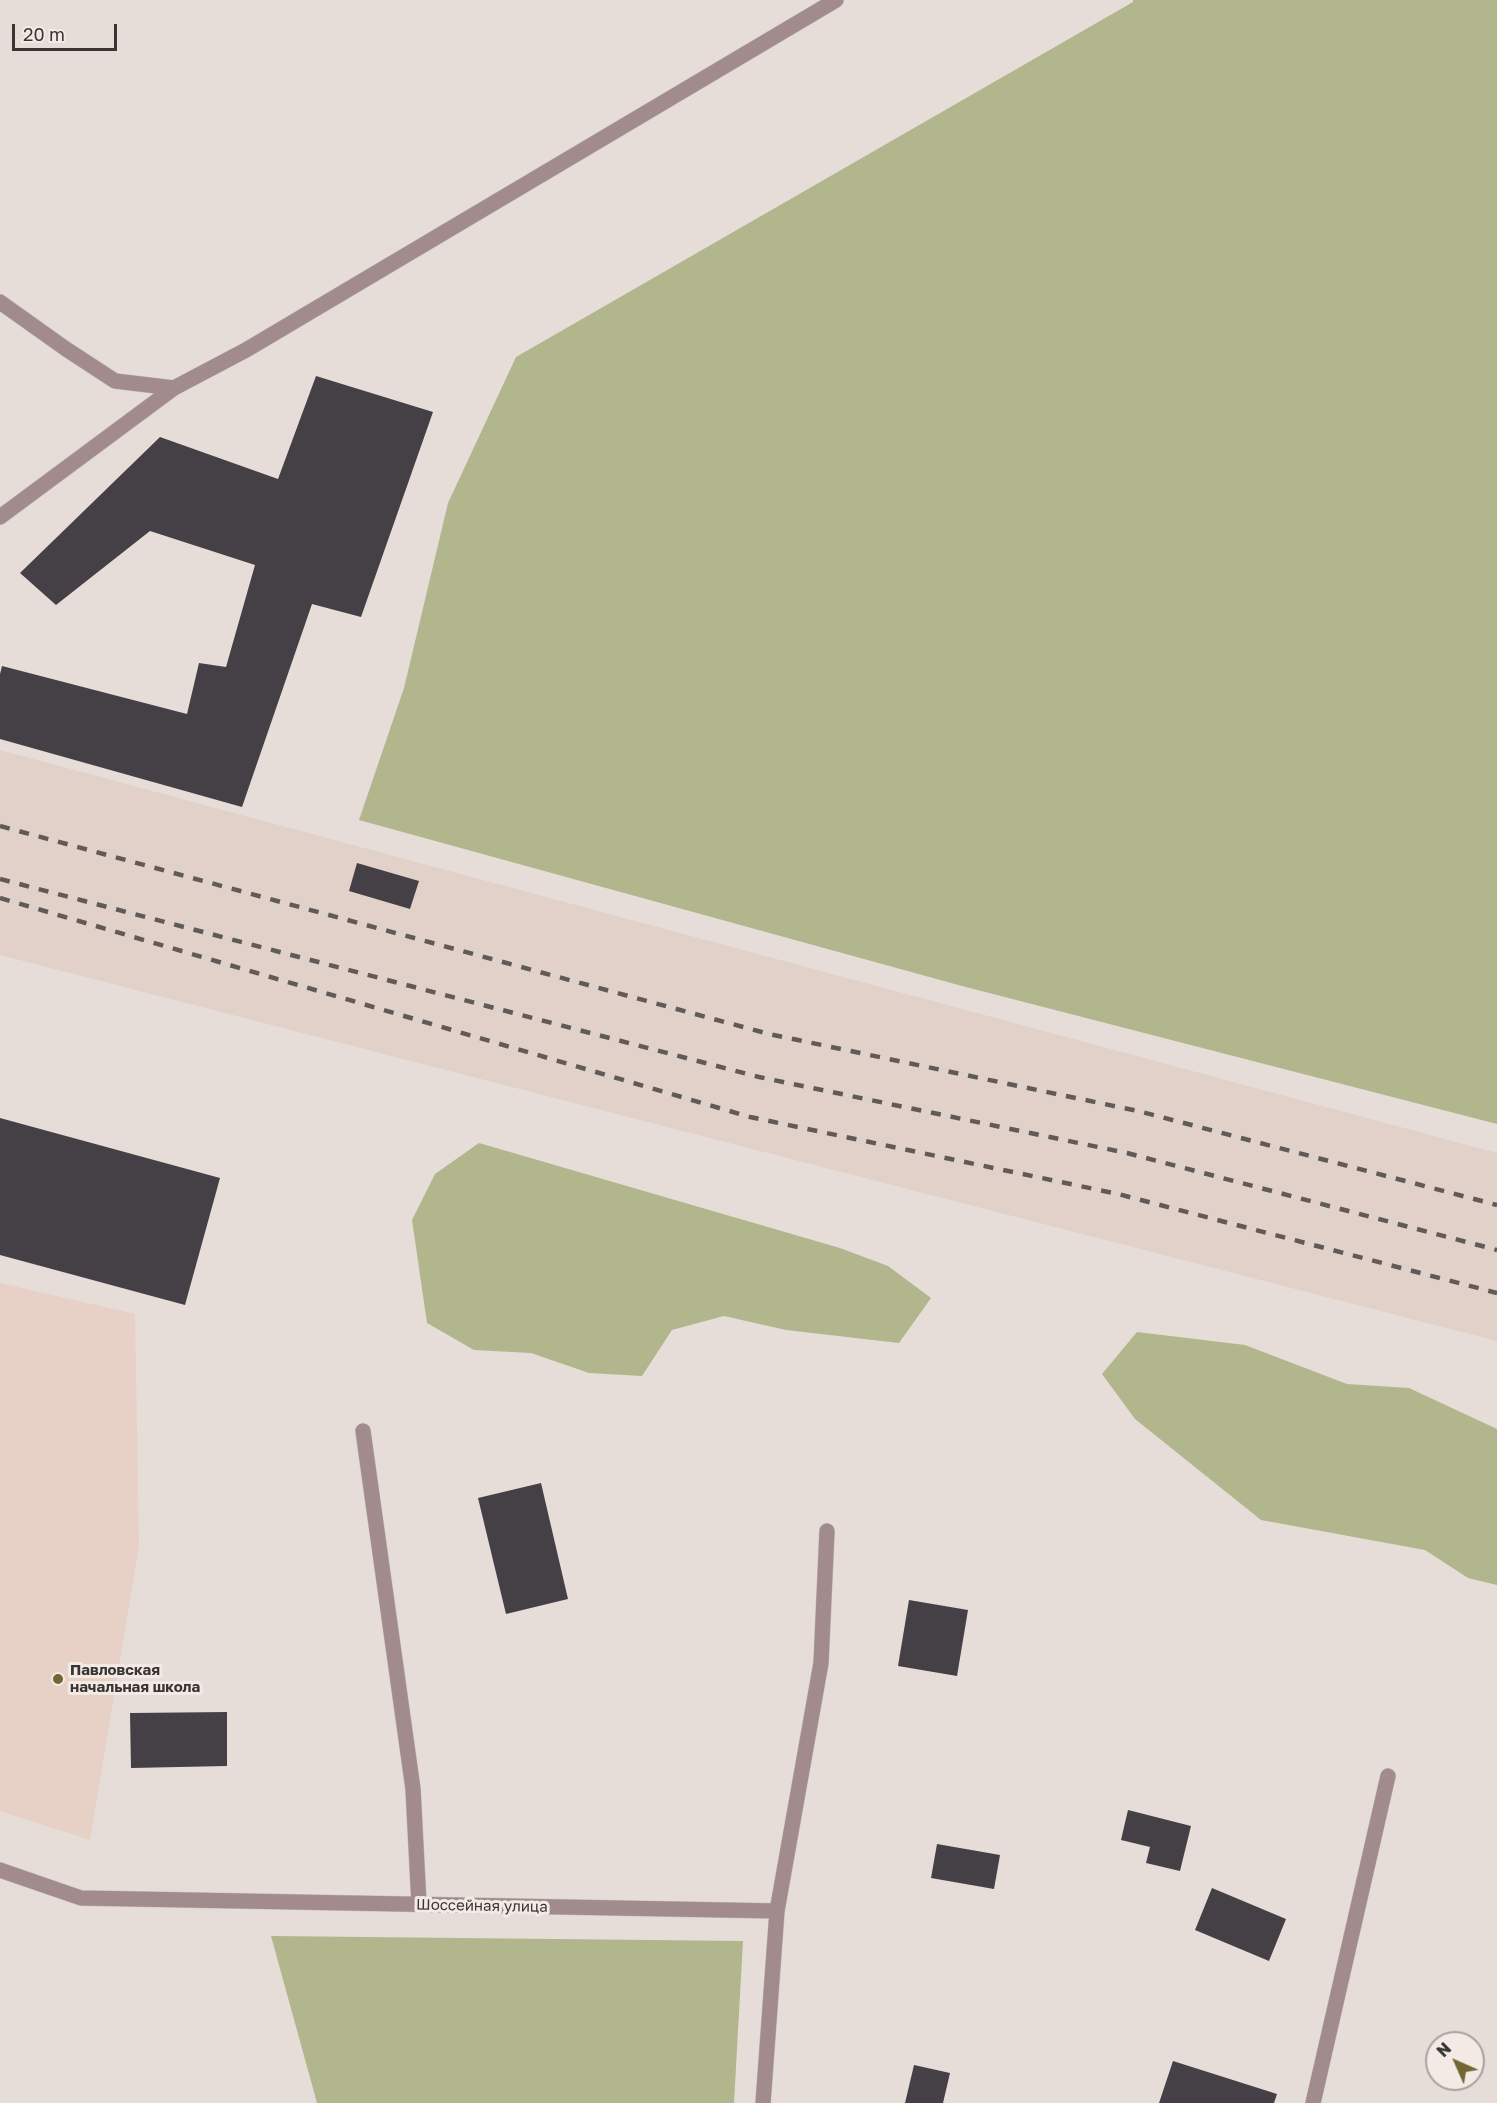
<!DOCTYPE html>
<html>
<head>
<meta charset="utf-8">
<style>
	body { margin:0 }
	#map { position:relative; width:1497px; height:2103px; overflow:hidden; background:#e6ddd9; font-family:"Golos Text",sans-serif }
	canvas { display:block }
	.north { position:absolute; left:1425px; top:2031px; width:60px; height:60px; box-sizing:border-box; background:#f3eae6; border:2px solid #a8a29e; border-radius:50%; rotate:315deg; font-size:16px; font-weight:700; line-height:24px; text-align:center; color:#383533 }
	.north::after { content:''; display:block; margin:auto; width:21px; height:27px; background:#726633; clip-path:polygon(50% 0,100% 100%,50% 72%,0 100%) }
	.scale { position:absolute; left:12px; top:24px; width:105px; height:27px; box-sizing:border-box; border:3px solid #383533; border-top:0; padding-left:8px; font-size:18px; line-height:21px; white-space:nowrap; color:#383533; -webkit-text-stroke:4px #f3eae6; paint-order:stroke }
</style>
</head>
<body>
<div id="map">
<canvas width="1497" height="2103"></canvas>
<div class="north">N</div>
<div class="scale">20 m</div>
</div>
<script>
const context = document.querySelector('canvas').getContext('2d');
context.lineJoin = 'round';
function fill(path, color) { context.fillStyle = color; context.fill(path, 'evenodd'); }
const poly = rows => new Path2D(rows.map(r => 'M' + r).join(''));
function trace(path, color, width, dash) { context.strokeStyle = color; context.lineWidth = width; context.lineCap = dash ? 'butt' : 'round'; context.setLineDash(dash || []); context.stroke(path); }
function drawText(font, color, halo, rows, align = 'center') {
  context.font = font + ' "Golos Text",sans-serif'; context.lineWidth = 6; context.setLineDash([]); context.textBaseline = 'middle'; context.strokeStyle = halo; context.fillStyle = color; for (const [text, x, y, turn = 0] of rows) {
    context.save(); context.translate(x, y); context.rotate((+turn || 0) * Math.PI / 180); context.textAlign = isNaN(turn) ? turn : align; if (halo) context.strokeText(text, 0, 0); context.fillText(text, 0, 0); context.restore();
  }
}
const built = poly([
	[0,750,1497,1153,1497,1341,0,955]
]);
const education = poly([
	[0,1283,135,1314,139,1546,90,1840,0,1811]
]);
const green = poly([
	[1133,0,1497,0,1497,1124,962,986,359,820,404,688,448,503,516,357,1133,2],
	[479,1143,840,1248,888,1266,931,1298,899,1343,786,1330,724,1316,672,1330,642,1376,589,1373,531,1353,474,1350,427,1323,412,1220,435,1174],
	[1137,1332,1245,1345,1347,1384,1409,1388,1497,1429,1497,1585,1468,1578,1425,1550,1261,1520,1135,1419,1102,1374],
	[271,1936,743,1941,734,2103,317,2103]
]);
const building = poly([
	[316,376,433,412,361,617,312,604,242,807,0,739,0,674,2,666,187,714,199,663,226,667,255,565,150,531,56,605,20,573,160,437,278,479],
	[357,863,419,881,410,909,349,891],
	[0,1118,220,1178,185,1305,0,1255],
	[541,1483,568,1599,506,1614,478,1498],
	[909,1600,968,1610,957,1676,898,1666],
	[227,1712,227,1766,131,1768,130,1713],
	[1128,1810,1191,1826,1180,1871,1146,1863,1150,1847,1121,1840],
	[937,1844,1000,1855,994,1889,931,1878],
	[1212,1888,1286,1919,1269,1961,1195,1930],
	[1173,2061,1277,2094,1274,2103,1159,2103],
	[914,2065,950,2073,943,2103,905,2103]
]);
const minor = poly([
	[0,302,66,349,115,381,174,388,246,350,836,0],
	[0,517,174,388],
	[363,1431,413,1789,419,1904],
	[0,1870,81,1898,777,1911,763,2103],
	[777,1911,821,1663,827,1531],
	[1313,2103,1388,1776]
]);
const rail = poly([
	[0,826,769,1034,1138,1111,1497,1205],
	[0,879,759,1077,1127,1153,1497,1250],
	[0,898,750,1117,1118,1194,1497,1293]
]);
const markers = [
	[58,1679,6,"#726633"]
];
const poiNames = [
	["Павловская",70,1670],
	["начальная школа",70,1687]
];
const streetNames = [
	["Шоссейная улица",482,1906,1]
];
fill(built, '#e1d1c9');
fill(education, '#e7d0c5');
fill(green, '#b1b68d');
fill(building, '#454045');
trace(minor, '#c3bbb8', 16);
trace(minor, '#a18b8c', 15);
trace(rail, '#605b59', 4.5, [10, 10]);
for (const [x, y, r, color] of markers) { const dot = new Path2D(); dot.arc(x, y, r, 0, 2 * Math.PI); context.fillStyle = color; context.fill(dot); trace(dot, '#f3eae6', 2); }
drawText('bold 15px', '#383533', '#f3eae6', poiNames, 'left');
drawText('15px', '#383533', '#f3eae6', streetNames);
</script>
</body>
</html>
